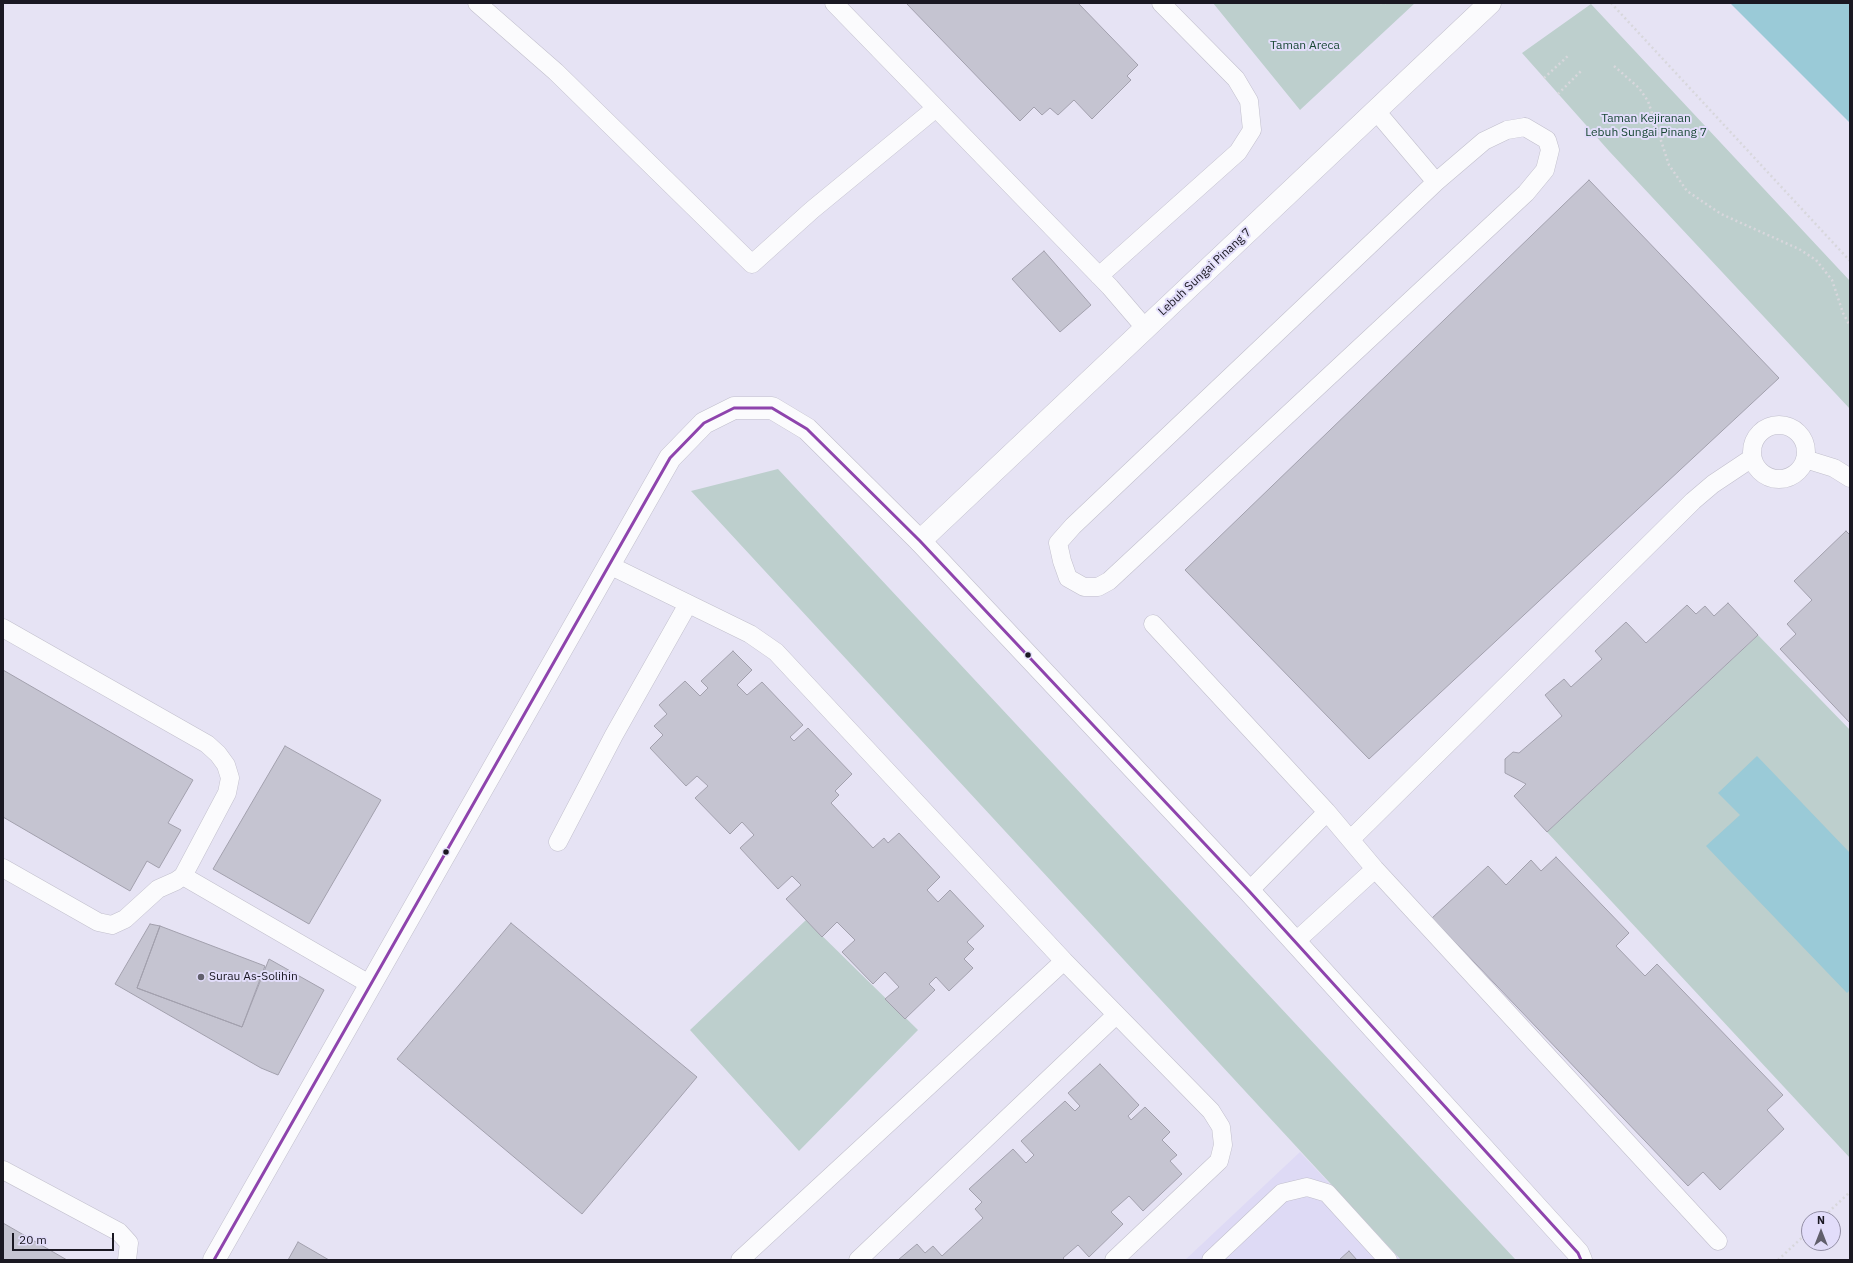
<!DOCTYPE html>
<html>
<head>
<meta charset="utf-8">
<style>
	body { margin:0 }
	#map { position:relative; width:1853px; height:1263px; overflow:hidden; background:#e6e3f4; font-family:"IBM Plex Sans",sans-serif }
	canvas { display:block }
	.frame { position:absolute; inset:0; border:4px solid #1a1822; pointer-events:none }
	.north { position:absolute; left:1801px; top:1211px; width:40px; height:40px; box-sizing:border-box; background:#e2ddfa; border:1px solid #928ea4; border-radius:50%; rotate:0deg; font-size:11px; font-weight:700; line-height:16px; text-align:center; color:#1a1822 }
	.north::after { content:''; display:block; margin:auto; width:14px; height:18px; background:#615f6c; clip-path:polygon(50% 0,100% 100%,50% 72%,0 100%) }
	.scale { position:absolute; left:12px; top:1233px; width:102px; height:18px; box-sizing:border-box; border:2px solid #1a1822; border-top:0; padding-left:5px; font-size:12px; line-height:14px; white-space:nowrap; color:#1a1822; -webkit-text-stroke:3px #e2ddfa; paint-order:stroke }
</style>
</head>
<body>
<div id="map">
<canvas width="1853" height="1263"></canvas>
<div class="frame"></div>
<div class="north">N</div>
<div class="scale">20 m</div>
</div>
<script>
const context = document.querySelector('canvas').getContext('2d');
context.lineJoin = 'round';
function fill(path, color) { context.fillStyle = color; context.fill(path, 'evenodd'); }
const poly = rows => new Path2D(rows.map(r => 'M' + r).join(''));
function trace(path, color, width, dash) { context.strokeStyle = color; context.lineWidth = width; context.lineCap = dash ? 'butt' : 'round'; context.setLineDash(dash || []); context.stroke(path); }
function drawText(font, color, halo, rows, align = 'center') {
  context.font = font + ' "IBM Plex Sans",sans-serif'; context.lineWidth = 4; context.setLineDash([]); context.textBaseline = 'middle'; context.strokeStyle = halo; context.fillStyle = color; for (const [text, x, y, turn = 0] of rows) {
    context.save(); context.translate(x, y); context.rotate((+turn || 0) * Math.PI / 180); context.textAlign = isNaN(turn) ? turn : align; if (halo) context.strokeText(text, 0, 0); context.fillText(text, 0, 0); context.restore();
  }
}
const built = poly([
	[1300,1152,1401,1260,1185,1260]
]);
const green = poly([
	[1213,3,1415,3,1300,110],
	[1591,4,1850,281,1850,409,1609,151,1522,53],
	[778,469,1515,1259,1515,1260,1401,1260,691,491],
	[1758,635,1850,730,1850,1158,1547,832],
	[806,920,918,1030,799,1151,690,1030]
]);
const water = poly([
	[1730,3,1850,3,1850,123],
	[1757,756,1850,853,1850,990,1847,993,1706,846,1740,815,1718,793]
]);
const building = poly([
	[906,3,1078,3,1138,65,1127,76,1131,80,1092,119,1074,100,1058,115,1050,108,1042,115,1034,107,1020,121,906,3],
	[1589,180,1779,378,1369,759,1185,570,1589,180],
	[1044,251,1091,305,1060,332,1012,279,1044,251],
	[1846,531,1850,535,1850,723,1780,649,1796,634,1787,624,1812,600,1794,581,1846,531],
	[1728,603,1758,635,1547,832,1514,796,1526,784,1505,773,1505,759,1513,752,1519,753,1562,716,1545,695,1564,679,1571,687,1602,659,1595,651,1626,622,1646,643,1687,605,1696,614,1705,606,1714,616,1728,603],
	[733,651,752,670,737,685,747,695,762,682,803,725,790,737,794,741,808,728,852,774,835,791,839,795,831,803,873,848,884,838,888,843,899,833,940,877,927,890,938,902,950,890,984,926,967,942,974,949,964,959,973,968,949,991,936,977,929,984,935,990,905,1019,885,999,899,987,885,972,873,984,842,952,855,940,837,922,822,937,786,899,801,885,792,876,778,889,740,848,754,835,742,822,730,834,695,798,708,786,697,776,686,786,650,748,663,735,654,726,667,714,659,705,685,681,700,696,708,688,701,681,733,651],
	[3,670,193,780,168,823,181,830,159,868,147,861,130,891,3,817,3,670],
	[285,746,381,800,309,924,213,869,285,746],
	[1556,857,1629,933,1616,946,1645,976,1657,964,1783,1095,1767,1110,1784,1129,1720,1190,1703,1172,1688,1186,1432,918,1488,866,1506,885,1531,860,1541,871,1556,857],
	[511,923,697,1077,582,1214,397,1059,511,923],
	[150,924,160,926,137,988,242,1027,269,959,324,990,278,1075,261,1068,115,984,150,924],
	[160,926,265,966,242,1027,137,988,160,926],
	[1100,1064,1139,1105,1128,1116,1131,1120,1145,1107,1170,1132,1162,1140,1177,1155,1170,1161,1182,1174,1143,1211,1129,1196,1111,1212,1123,1224,1089,1257,1078,1245,1063,1258,1065,1260,898,1260,917,1244,925,1253,933,1246,942,1256,983,1218,975,1209,982,1202,969,1189,1013,1149,1026,1163,1034,1155,1021,1141,1065,1101,1075,1111,1080,1106,1068,1093,1100,1064],
	[3,1223,67,1260,3,1260,3,1223],
	[298,1242,329,1260,288,1260,298,1242],
	[1349,1251,1357,1260,1339,1260,1349,1251]
]);
const path = poly([
	[1380,3,1386,3],
	[1611,3,1850,261],
	[1614,66,1639,88,1648,101,1669,165,1687,191,1721,214,1799,249,1816,260,1832,280,1843,313,1850,326],
	[1544,78,1569,55],
	[1558,94,1581,71],
	[1821,1219,1850,1192],
	[1778,1260,1809,1231]
]);
const lane = poly([
	[477,3,556,72,752,264,812,210,936,108],
	[834,3,1110,287,1146,329],
	[1376,111,1436,182],
	[1525,127,1547,140,1550,150,1545,170,1526,193,1109,581,1098,587,1084,587,1068,578,1062,561,1058,543,1073,526,1436,182,1484,141,1507,130,1525,127],
	[1099,276,1238,152,1252,130,1249,101,1236,79,1161,3],
	'1752 452a27 27 0 1 1 54 0a27 27 0 1 1-54 0Z',
	[1805,459,1834,468,1850,478],
	[609,565,750,634,776,652,1064,961,1211,1111,1221,1127,1223,1145,1219,1161,1114,1260],
	[1153,624,1327,812,1375,869,1718,1241],
	[3,628,207,744,218,754,226,765,230,778,227,793,183,876,176,881,158,889,125,919,112,925,98,922,3,868],
	[1351,839,1693,501,1713,484,1752,458],
	[558,842,614,735,688,604],
	[183,876,371,985],
	[1249,891,1327,812],
	[1295,942,1375,869],
	[3,1170,119,1232,129,1243,127,1260],
	[740,1260,1064,961],
	[858,1260,1116,1015],
	[1211,1260,1282,1193,1307,1187,1327,1193,1388,1260]
]);
const street = poly([
	[920,541,1490,3]
]);
const secondary = poly([
	[214,1260,670,458,704,423,734,408,772,408,807,429,920,541,1249,891,1578,1253,1581,1260]
]);
const bus1 = poly([
	[214,1260,670,458,704,423,734,408,772,408,807,429,920,541,1249,891,1578,1253,1581,1260]
]);
const markers = [
	[1028,655,3.5,"#1a1822"],
	[446,852,3.5,"#1a1822"],
	[201,977,4,"#615f6c"]
];
const parkNames = [
	["Taman Areca",1305,46],
	["Taman Kejiranan",1646,119],
	["Lebuh Sungai Pinang 7",1646,133]
];
const streetNames = [
	["Lebuh Sungai Pinang 7",1205,272,-43]
];
const poiNames = [
	["Surau As-Solihin",209,977]
];
fill(built, '#dedaf5');
fill(green, '#bdcfcd');
fill(water, '#9acad7');
fill(building, '#c5c4d1');
trace(building, '#a2a0ad', 1);
trace(lane, '#c1bfcc', 19);
trace(street, '#c1bfcc', 23);
trace(secondary, '#c1bfcc', 23);
trace(path, '#d8d7dc', 2.5, [2, 3]);
trace(lane, '#fbfbfd', 18);
trace(street, '#fbfbfd', 22);
trace(secondary, '#fbfbfd', 22);
trace(bus1, '#8e44ad', 3);
for (const [x, y, r, color] of markers) { const dot = new Path2D(); dot.arc(x, y, r, 0, 2 * Math.PI); context.fillStyle = color; context.fill(dot); trace(dot, '#e2ddfa', 1.5); }
drawText('12px', '#184734', '#e2ddfa', parkNames);
drawText('12px', '#1a1822', '#e2ddfa', streetNames);
drawText('12px', '#1a1822', '#e2ddfa', poiNames, 'left');
</script>
</body>
</html>
